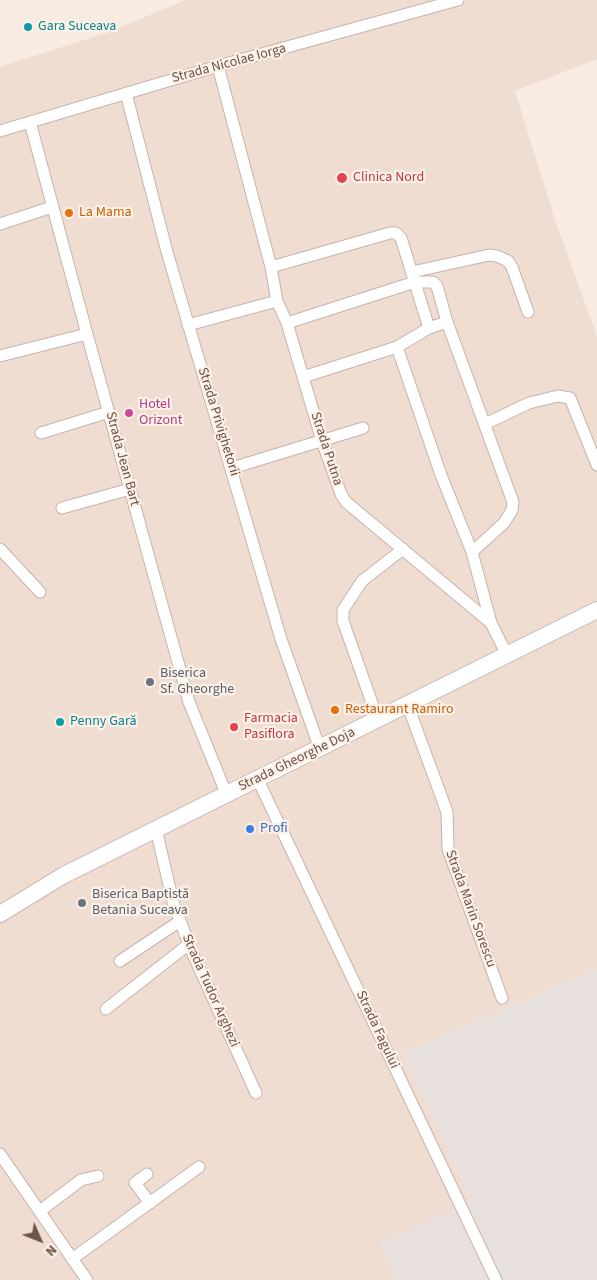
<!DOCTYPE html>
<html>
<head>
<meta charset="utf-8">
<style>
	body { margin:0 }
	#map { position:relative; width:597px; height:1280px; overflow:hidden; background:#f8ece2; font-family:"Source Sans 3",sans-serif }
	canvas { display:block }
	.north { position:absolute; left:15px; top:1215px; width:50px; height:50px; -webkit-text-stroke:4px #fcf1e7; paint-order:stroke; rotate:134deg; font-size:14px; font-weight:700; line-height:20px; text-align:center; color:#6c534c }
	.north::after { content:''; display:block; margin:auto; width:18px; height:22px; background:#6c534c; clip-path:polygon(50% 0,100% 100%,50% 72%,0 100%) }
</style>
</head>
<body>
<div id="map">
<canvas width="597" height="1280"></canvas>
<div class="north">N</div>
</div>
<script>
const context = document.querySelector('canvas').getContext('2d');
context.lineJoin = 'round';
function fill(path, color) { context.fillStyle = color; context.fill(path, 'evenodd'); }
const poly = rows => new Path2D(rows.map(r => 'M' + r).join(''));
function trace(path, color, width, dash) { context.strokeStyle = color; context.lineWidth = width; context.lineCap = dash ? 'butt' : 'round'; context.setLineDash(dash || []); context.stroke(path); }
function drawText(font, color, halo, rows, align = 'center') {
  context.font = font + ' "Source Sans 3",sans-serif'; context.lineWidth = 4.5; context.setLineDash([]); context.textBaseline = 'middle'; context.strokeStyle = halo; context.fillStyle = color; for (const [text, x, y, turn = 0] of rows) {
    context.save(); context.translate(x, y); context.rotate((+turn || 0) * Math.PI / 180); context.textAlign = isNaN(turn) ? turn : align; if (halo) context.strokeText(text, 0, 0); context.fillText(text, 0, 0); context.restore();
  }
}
const residential = poly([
	[186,0,597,0,597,59,515,91,556,223,597,336,597,969,403,1053,472,1201,380,1244,397,1280,0,1280,0,67,109,32]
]);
const industrial = poly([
	[597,969,597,1280,397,1280,379,1244,472,1201,403,1053]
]);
const street = poly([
	[218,66,271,267,277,301,287,323,322,441,341,494,346,502,491,623],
	[126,93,167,252,281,639,320,749],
	[30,122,87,334,189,702,226,793],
	[0,131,218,66,458,0],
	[0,224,52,207],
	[271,267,390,233,396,233,401,238,429,328],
	[412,272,489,255,497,256,508,261,512,267,528,312],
	[287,323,415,282,433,282,437,286,447,322],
	[188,325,277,301],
	[397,347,441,475,472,552,491,623,507,655],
	[0,356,87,334],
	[303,377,397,347,429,328,447,322,513,502,512,510,504,523,472,552],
	[485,424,529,403,558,396,570,398,597,465],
	[41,433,109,412],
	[232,468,363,428],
	[62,508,130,489],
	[0,549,40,592],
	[408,706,447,812,448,849,502,998],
	[378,720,343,621,343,610,362,581,403,549],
	[258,780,496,1280],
	[156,829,173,902,191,950,256,1093],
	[120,961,180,921],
	[106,1009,189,944],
	[0,1154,87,1280],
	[147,1174,135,1183,150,1203],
	[40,1211,81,1180,98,1176],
	[72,1259,199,1167]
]);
const secondary = poly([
	[0,914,64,875,597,610]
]);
const markers = [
	[28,27,5,"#0f9aa8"],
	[342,178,6,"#e0444e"],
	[69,213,5,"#e8710a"],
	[129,413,5,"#d1479c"],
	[150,682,5,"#6b7280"],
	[335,710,5,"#e8710a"],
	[60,722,5,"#0f9aa8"],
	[234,727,5,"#e0444e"],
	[250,829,5,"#3f7fe0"],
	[82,903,5,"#6b7280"]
];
const cultureNames = [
	["Gara Suceava",38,27],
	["Penny Gară",70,722]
];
const streetNames = [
	["Strada Nicolae Iorga",229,64,-15],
	["Strada Privighetorii",218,422,73],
	["Strada Putna",326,449,72],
	["Strada Jean Bart",122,459,75],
	["Strada Gheorghe Doja",297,760,-26],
	["Strada Marin Sorescu",470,909,70],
	["Strada Tudor Arghezi",210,991,66],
	["Strada Fagului",377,1030,65]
];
const healthNames = [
	["Clinica Nord",353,178],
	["Farmacia",244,719],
	["Pasiflora",244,735]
];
const foodNames = [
	["La Mama",79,213],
	["Restaurant Ramiro",345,710]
];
const hotelNames = [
	["Hotel",139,405],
	["Orizont",139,421]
];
const worshipNames = [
	["Biserica",160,674],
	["Sf. Gheorghe",160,690],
	["Biserica Baptistă",92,895],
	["Betania Suceava",92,911]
];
const shopNames = [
	["Profi",260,829]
];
fill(residential, '#efddd2');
fill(industrial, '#e8e0dd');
trace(street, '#c7b3ab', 13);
trace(secondary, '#ccb5ab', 18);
trace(street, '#fff', 11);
trace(secondary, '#fff', 16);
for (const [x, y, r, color] of markers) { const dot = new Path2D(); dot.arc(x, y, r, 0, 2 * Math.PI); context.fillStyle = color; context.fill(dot); trace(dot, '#fcf1e7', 2); }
drawText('14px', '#0d838f', '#fcf1e7', cultureNames, 'left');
drawText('14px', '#6c534c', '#fcf1e7', streetNames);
drawText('14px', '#be3a42', '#fcf1e7', healthNames, 'left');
drawText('14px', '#c56008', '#fcf1e7', foodNames, 'left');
drawText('14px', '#b23c85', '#fcf1e7', hotelNames, 'left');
drawText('14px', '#5b616d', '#fcf1e7', worshipNames, 'left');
drawText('14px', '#366cbe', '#fcf1e7', shopNames, 'left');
</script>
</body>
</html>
